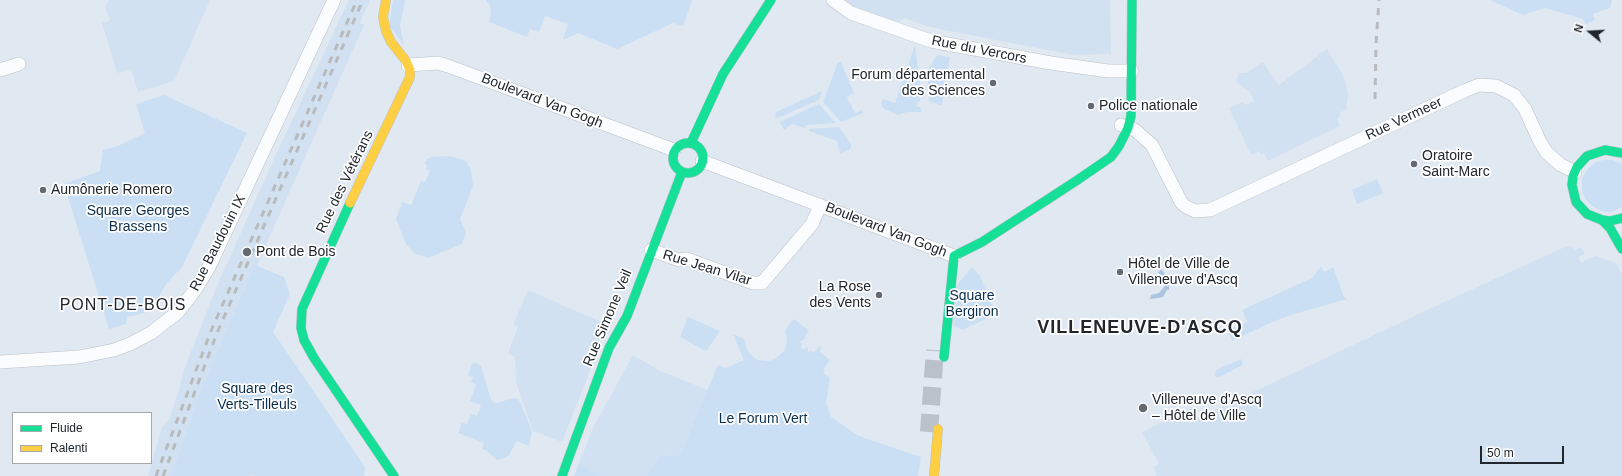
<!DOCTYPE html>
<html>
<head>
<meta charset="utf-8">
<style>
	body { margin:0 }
	#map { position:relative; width:1622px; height:476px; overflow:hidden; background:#e0e8f1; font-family:Helvetica,sans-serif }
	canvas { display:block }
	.legend { position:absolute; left:12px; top:412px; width:140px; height:52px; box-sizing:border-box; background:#fff; border:1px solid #a6a8ab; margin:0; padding:5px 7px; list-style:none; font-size:12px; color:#20262c }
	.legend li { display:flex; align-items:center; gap:8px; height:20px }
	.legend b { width:20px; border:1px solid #a6a8ab }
	.north { position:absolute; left:1570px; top:12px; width:40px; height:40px; -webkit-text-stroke:3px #fff; paint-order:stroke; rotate:288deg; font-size:11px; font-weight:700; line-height:16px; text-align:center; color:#20262c }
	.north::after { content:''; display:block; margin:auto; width:14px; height:18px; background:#20262c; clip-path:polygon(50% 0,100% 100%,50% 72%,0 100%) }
	.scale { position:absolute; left:1480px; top:446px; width:84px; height:18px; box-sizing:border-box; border:2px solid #20262c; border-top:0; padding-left:5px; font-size:12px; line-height:14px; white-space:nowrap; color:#20262c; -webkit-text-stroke:3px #fff; paint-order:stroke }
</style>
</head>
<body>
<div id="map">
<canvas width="1622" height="476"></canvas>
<ul class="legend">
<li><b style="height:5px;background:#16e098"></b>Fluide</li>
<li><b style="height:5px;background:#ffcf43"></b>Ralenti</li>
</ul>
<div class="north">N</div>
<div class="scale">50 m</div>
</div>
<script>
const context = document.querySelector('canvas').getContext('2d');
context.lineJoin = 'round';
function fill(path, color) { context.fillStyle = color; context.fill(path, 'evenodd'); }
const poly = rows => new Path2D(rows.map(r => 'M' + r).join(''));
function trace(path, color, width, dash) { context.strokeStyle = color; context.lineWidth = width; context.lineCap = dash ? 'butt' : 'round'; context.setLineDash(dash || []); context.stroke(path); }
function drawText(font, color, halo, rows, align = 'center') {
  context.font = font + ' Helvetica,sans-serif'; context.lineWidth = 3.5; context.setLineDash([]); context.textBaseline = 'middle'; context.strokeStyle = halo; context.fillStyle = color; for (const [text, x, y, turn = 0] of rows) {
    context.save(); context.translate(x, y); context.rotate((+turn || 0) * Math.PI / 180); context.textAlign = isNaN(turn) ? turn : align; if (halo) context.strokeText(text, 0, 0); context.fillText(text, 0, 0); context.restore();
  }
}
const built = poly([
	[109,0,210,0,174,81,138,92,131,69,117,73,102,23,110,21,105,7],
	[349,0,370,0,360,23,364,25,197,400,171,476,148,476,162,427,169,420,180,387,183,372,216,288,278,150],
	[843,0,1110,0,1111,54,1074,55,944,30,926,26,904,18,898,22,849,5],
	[1327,49,1342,74,1346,84,1348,94,1346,110,1339,113,1340,117,1337,118,1340,126,1268,161,1264,153,1261,155,1259,151,1251,155,1229,108,1243,102,1245,105,1254,101,1250,92,1236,82,1239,73,1246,73,1263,62,1279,85],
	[1567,246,1573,247,1575,250,1581,247,1585,254,1578,257,1581,263,1595,256,1616,263,1622,275,1622,476,1157,476,1153,467,1159,464,1142,432,1193,407,1198,418,1440,304],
	[528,290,608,325,562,442,533,431,516,382,515,357,508,354,518,327,513,324],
	[633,355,660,371,708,390,680,455,660,456,647,476,600,476,579,463,594,426]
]);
const green = poly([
	[393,0,405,0,400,26,404,45,389,26],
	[486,0,692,0,683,26,673,23,617,49,578,33,565,39,563,39,568,24,545,16,539,32,530,29,527,37,489,22,491,11,490,6],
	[1490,0,1612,0,1610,8,1593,14,1595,20,1586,24,1583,19,1545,8,1523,15],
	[915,45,920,85,916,85,916,89,920,92,920,102,917,102,917,107,920,107,921,112,907,112,898,115,884,109,881,105,883,99,895,103],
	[937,55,950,57,942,106,929,101,927,71],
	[838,62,841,62,854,93,847,97,855,113,862,110,863,113,841,122,823,102],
	[822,91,819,100,775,119,776,112],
	[164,95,247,133,182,267,167,283,150,311,133,316,128,316,126,324,109,329,64,184,100,171,103,150,118,146,145,133,136,104],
	[819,104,836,123,807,125,805,128,792,124,784,130,780,122],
	[839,127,851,144,851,147,849,150,840,154,837,141,809,131,809,129],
	[446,156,454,157,466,161,471,170,473,186,460,219,466,233,462,244,428,258,414,253,406,244,396,219,402,202,411,205,421,181,425,182,430,171,426,169,427,165,425,164,427,159,431,157],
	[1603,160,1613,160,1622,164,1622,207,1611,212,1602,211,1593,207,1586,200,1582,191,1582,178,1587,170,1594,163],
	[1377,179,1383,193,1357,204,1352,190],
	[255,265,284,277,290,294,273,332,365,467,364,476,254,476,253,475,251,476,171,476,197,400],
	[1321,266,1324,272,1333,267,1344,297,1347,299,1291,315,1270,323,1232,341,1227,331,1247,322,1242,310,1312,278],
	[972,267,980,276,993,307,988,318,962,330,953,325,957,285],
	[688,317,720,331,706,351,680,337],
	[794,319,809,331,805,336,806,338,800,342,802,344,801,348,805,349,806,347,808,348,808,352,811,351,814,353,819,346,822,348,819,351,830,360,823,370,825,371,824,373,830,378,826,403,831,417,859,436,921,457,918,476,647,476,660,456,680,455,718,365,726,368,744,360,733,334,744,339,747,350,752,356,758,360,768,361,775,359,785,350,787,340,785,330],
	[1241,359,1243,365,1219,377,1215,376,1216,370],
	[473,362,481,366,491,400,494,403,498,403,512,398,518,399,520,402,532,431,529,446,517,441,509,455,505,458,497,460,487,451,482,449,484,443,458,433,462,423,467,424,471,414,477,416,481,405,470,401,476,385,471,382,473,377,468,375],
	[579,463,600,476,574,476]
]);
const water = poly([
	[1161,269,1166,275,1168,274,1169,278,1169,290,1167,290,1163,297,1151,299,1150,298,1151,295,1159,293,1165,286,1164,277,1158,273]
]);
const secondaryTunnel = poly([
	[929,432,935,350]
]);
const street = poly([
	[833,0,851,13,931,41,1051,63,1108,71,1132,71],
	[408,65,438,63,448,66,674,150],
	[0,70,19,64],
	[1121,125,1135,130,1152,145,1181,202,1185,206,1195,211,1210,210,1464,91,1479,85,1496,86,1514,95,1525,109,1540,142,1547,153,1561,165,1575,172],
	[702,161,954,256],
	[651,250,679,260,687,259,753,283,762,283,812,224,820,205],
	[0,362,79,357,114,350,130,344,151,333,178,312,195,290,209,267,334,0]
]);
const fast = poly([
	'673 158a15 15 0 1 1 30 0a15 15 0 1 1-30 0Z',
	[691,143,723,74,771,0],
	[1622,153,1605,150,1587,156,1577,167,1573,176,1572,185,1576,202,1587,214,1602,220,1610,221,1622,218],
	[350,203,302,309,301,328,304,340,314,358,394,476],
	[1602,220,1610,228,1622,249],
	[944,357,954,256,982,242,1076,181,1111,157,1119,146,1128,128,1131,116,1132,0],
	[562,476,609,348,627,316,682,172]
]);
const slow = poly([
	[350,203,410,77,410,70,406,61,391,42,386,31,383,17,386,0],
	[934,476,938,429]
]);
const rail = poly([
	[1375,99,1376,44,1379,0],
	[156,476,211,331,357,0],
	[163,476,217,333,363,0]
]);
const markers = [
	[993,83,4,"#636a71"],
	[1091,106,4,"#636a71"],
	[1414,164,4,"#636a71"],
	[43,190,4,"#636a71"],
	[247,252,5,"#636a71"],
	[1120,272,4,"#636a71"],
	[879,295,4,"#636a71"],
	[1143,408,5,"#636a71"]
];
const streetNames = [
	["Rue du Vercors",979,50,11],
	["Boulevard Van Gogh",542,101,21],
	["Rue Vermeer",1404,119,-25],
	["Rue des Vétérans",345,182,-64],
	["Boulevard Van Gogh",886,230,21],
	["Rue Baudouin IX",218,243,-63],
	["Rue Jean Vilar",707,268,17],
	["Rue Simone Veil",608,318,-67]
];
const poiNames = [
	["Forum départemental",985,75,"right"],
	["des Sciences",985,91,"right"],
	["Police nationale",1099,106],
	["Oratoire",1422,156],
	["Saint-Marc",1422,172],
	["Aumônerie Romero",51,190],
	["Pont de Bois",256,252],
	["Hôtel de Ville de",1128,264],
	["Villeneuve d'Ascq",1128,280],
	["La Rose",871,287,"right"],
	["des Vents",871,303,"right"],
	["Villeneuve d'Ascq",1152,400],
	["– Hôtel de Ville",1152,416]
];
const parkNames = [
	["Square Georges",138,211],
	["Brassens",138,227],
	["Square",972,296],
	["Bergiron",972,312],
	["Square des",257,389],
	["Verts-Tilleuls",257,405],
	["Le Forum Vert",763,419]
];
const quarterNames = [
	["PONT-DE-BOIS",123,306]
];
const districtNames = [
	["VILLENEUVE-D'ASCQ",1140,328]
];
fill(built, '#d2e1f2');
fill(green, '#cbdff4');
fill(water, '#abc4df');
trace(secondaryTunnel, '#bac1ca', 18, [18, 9]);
trace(street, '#bac0c8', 14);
trace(fast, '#bac0c8', 10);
trace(slow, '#bac0c8', 10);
trace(street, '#fafcfd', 13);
trace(fast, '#16e098', 9);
trace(slow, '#ffcf43', 9);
trace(rail, '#b8babc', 3, [7, 7]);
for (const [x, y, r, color] of markers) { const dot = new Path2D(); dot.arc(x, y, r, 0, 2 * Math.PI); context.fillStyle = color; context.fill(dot); trace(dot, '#fff', 1.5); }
drawText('14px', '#20262c', '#fff', streetNames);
drawText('14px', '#20262c', '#fff', poiNames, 'left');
drawText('14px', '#092d4e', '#fff', parkNames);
context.letterSpacing = '1px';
drawText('16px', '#20262c', '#fff', quarterNames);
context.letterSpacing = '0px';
context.letterSpacing = '1px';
drawText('bold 18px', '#20262c', '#fff', districtNames);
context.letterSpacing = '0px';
</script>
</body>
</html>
